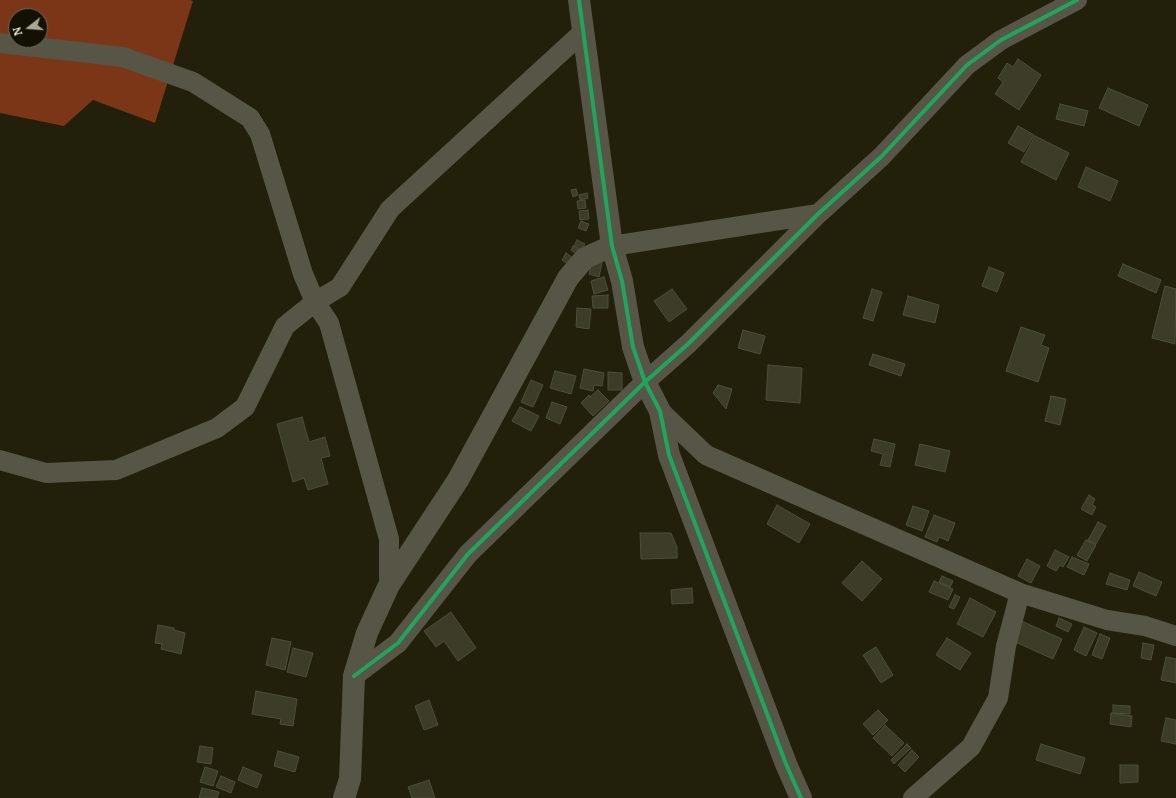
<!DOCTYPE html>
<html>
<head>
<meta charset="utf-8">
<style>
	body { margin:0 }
	#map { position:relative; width:1176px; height:798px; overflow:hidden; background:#22200a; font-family:"PT Serif",serif }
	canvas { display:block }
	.north { position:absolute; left:8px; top:8px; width:40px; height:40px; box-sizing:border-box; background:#131103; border:1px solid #6d6b5a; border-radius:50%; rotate:253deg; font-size:11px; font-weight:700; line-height:16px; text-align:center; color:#f4f1dc }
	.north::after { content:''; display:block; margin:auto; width:14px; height:18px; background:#aaa892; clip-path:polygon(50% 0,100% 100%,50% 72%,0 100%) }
</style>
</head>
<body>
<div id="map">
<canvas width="1176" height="798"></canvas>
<div class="north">N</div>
</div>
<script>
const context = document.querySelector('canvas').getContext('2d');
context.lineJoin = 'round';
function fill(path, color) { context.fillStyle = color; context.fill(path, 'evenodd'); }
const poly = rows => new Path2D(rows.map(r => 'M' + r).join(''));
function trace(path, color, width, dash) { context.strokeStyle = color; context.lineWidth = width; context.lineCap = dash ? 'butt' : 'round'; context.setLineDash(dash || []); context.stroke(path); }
const forest = poly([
	[0,0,190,0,193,1,155,123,93,100,64,126,0,113],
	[16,16,40,16,40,40,16,40]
]);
const building = poly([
	[1018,59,1041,75,1019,110,995,94,1003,82,998,78,1007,63,1013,67,1018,59],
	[1108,88,1148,105,1139,126,1099,108,1108,88],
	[1060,104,1088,111,1084,126,1056,119,1060,104],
	[1018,126,1034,135,1024,152,1008,143,1018,126],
	[1035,136,1069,153,1056,180,1021,162,1035,136],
	[1086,167,1118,181,1110,201,1078,187,1086,167],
	[576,189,578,195,573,197,571,190,576,189],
	[587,193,588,198,580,200,579,195,587,193],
	[585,200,586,208,578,209,577,201,585,200],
	[588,210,589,219,580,220,579,211,588,210],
	[581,221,589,224,586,231,578,228,581,221],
	[577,240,585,244,581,250,574,246,577,240],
	[573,246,578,250,576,254,571,250,573,246],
	[566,253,573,258,569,265,562,260,566,253],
	[593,260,602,263,599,277,589,274,593,260],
	[1123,264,1161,280,1156,293,1118,276,1123,264],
	[989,267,1004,273,997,292,982,286,989,267],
	[604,277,608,290,594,294,591,281,604,277],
	[1165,286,1176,289,1175,344,1152,338,1165,286],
	[672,289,687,309,669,322,654,301,672,289],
	[872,289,882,292,873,321,863,318,872,289],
	[608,295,608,308,593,308,592,296,608,295],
	[908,296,939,305,935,323,903,315,908,296],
	[577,308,591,309,589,329,576,327,577,308],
	[1021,327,1045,335,1041,345,1049,348,1038,382,1006,371,1021,327],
	[743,330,765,336,760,354,738,348,743,330],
	[873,354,905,364,901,376,869,365,873,354],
	[768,365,802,368,800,403,766,400,768,365],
	[584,369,604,373,602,386,594,385,593,391,580,388,584,369],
	[555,371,576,376,571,394,550,388,555,371],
	[608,372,622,373,622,390,608,390,608,372],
	[531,380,543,385,533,407,521,402,531,380],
	[718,385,732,389,726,409,713,393,718,385],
	[598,390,609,401,593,416,581,403,589,395,590,397,598,390],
	[1051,396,1066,399,1060,425,1045,421,1051,396],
	[552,402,567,407,560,424,546,418,552,402],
	[520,407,539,416,531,431,512,421,520,407],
	[302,417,309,442,325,437,330,456,321,458,328,484,308,490,304,478,293,482,277,424,302,417],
	[874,439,895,444,890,467,880,465,883,454,871,451,874,439],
	[920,444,950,451,945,472,915,465,920,444],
	[1089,495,1095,499,1092,505,1096,507,1092,515,1081,509,1089,495],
	[777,505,810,524,799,543,767,524,777,505],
	[913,506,929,511,922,531,906,525,913,506],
	[934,515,955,523,948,541,939,537,937,542,925,537,934,515],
	[1098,522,1106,526,1096,544,1088,540,1098,522],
	[640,533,671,533,677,547,677,558,641,559,640,533],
	[1086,540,1096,545,1087,561,1077,555,1086,540],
	[1055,550,1069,557,1063,567,1060,565,1056,571,1047,566,1055,550],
	[1072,557,1089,564,1084,575,1067,567,1072,557],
	[1027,559,1040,566,1031,583,1018,576,1027,559],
	[862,561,882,579,862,601,842,583,862,561],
	[1139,572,1162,582,1156,596,1133,586,1139,572],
	[1110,573,1130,580,1127,590,1106,584,1110,573],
	[942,576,953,581,950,587,939,582,942,576],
	[934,581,953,589,948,600,929,592,934,581],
	[692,588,693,603,672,604,671,590,692,588],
	[955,595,960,597,954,609,949,607,955,595],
	[970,598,996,612,983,637,957,624,970,598],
	[451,612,476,648,458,661,444,641,436,647,424,631,451,612],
	[1059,618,1072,624,1068,632,1056,626,1059,618],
	[1019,620,1062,639,1053,659,1011,640,1019,620],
	[158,625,174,628,174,630,185,633,181,654,161,649,162,644,155,643,158,625],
	[1084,627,1097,633,1086,656,1074,650,1084,627],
	[1100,634,1110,638,1102,659,1092,655,1100,634],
	[272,638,291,642,285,670,266,665,272,638],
	[947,638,971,653,960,670,936,655,947,638],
	[1143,643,1154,645,1151,660,1141,658,1143,643],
	[876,647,893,675,881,683,863,655,876,647],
	[293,648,313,653,306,677,287,672,293,648],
	[1166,657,1176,659,1176,683,1161,680,1166,657],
	[256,691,297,699,293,726,280,724,281,719,252,714,256,691],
	[429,700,438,725,424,730,415,706,429,700],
	[1113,705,1130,706,1130,714,1113,713,1113,705],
	[878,710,888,720,873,735,863,724,878,710],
	[1111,713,1132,716,1131,727,1110,724,1111,713],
	[1166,718,1176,720,1176,744,1161,741,1166,718],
	[885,725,904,743,892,756,873,738,885,725],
	[907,744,911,748,894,764,891,760,907,744],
	[1041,744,1085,758,1080,774,1036,760,1041,744],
	[200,746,213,748,211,764,197,762,200,746],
	[912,750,919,757,905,772,898,765,912,750],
	[278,751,299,757,295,772,274,766,278,751],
	[1120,765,1138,765,1138,782,1120,783,1120,765],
	[205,767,218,771,213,786,200,782,205,767],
	[243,767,262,775,257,788,238,780,243,767],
	[221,776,235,782,231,793,216,787,221,776],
	[429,780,435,798,412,798,408,787,429,780],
	[202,788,219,792,217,798,199,798,202,788]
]);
const minor = poly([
	[0,43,123,57,193,82,250,118,260,134,303,274,315,302,329,323,389,539,389,585],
	[612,246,818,214],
	[660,411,706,455,1020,593,1107,620,1145,626,1176,636],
	[0,460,46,473,116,470,217,428,245,407,285,326,315,302,340,287,390,209,583,32],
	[354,676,398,643,468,554,645,382,688,344,818,214,881,157,967,65,1001,40,1077,0],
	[913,798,971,747,998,698,1006,646,1020,593]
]);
const tertiary = poly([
	[579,0,612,246,622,281,633,347,645,382,660,411,669,455,786,764,801,798],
	[344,798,350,779,354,676,367,633,389,585,458,480,568,278,585,258,612,246]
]);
const cycleway = poly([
	[579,0,612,246,622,281,633,347,645,382,660,411,669,455,786,764,801,798],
	[354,676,398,643,468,554,645,382,688,344,818,214,881,157,967,65,1001,40,1077,0]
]);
fill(forest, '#7a3617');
fill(building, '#3c3c29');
trace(building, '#4d4e3b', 1);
trace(minor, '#575546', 20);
trace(tertiary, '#575546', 22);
trace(cycleway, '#20a55d', 4);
</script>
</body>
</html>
